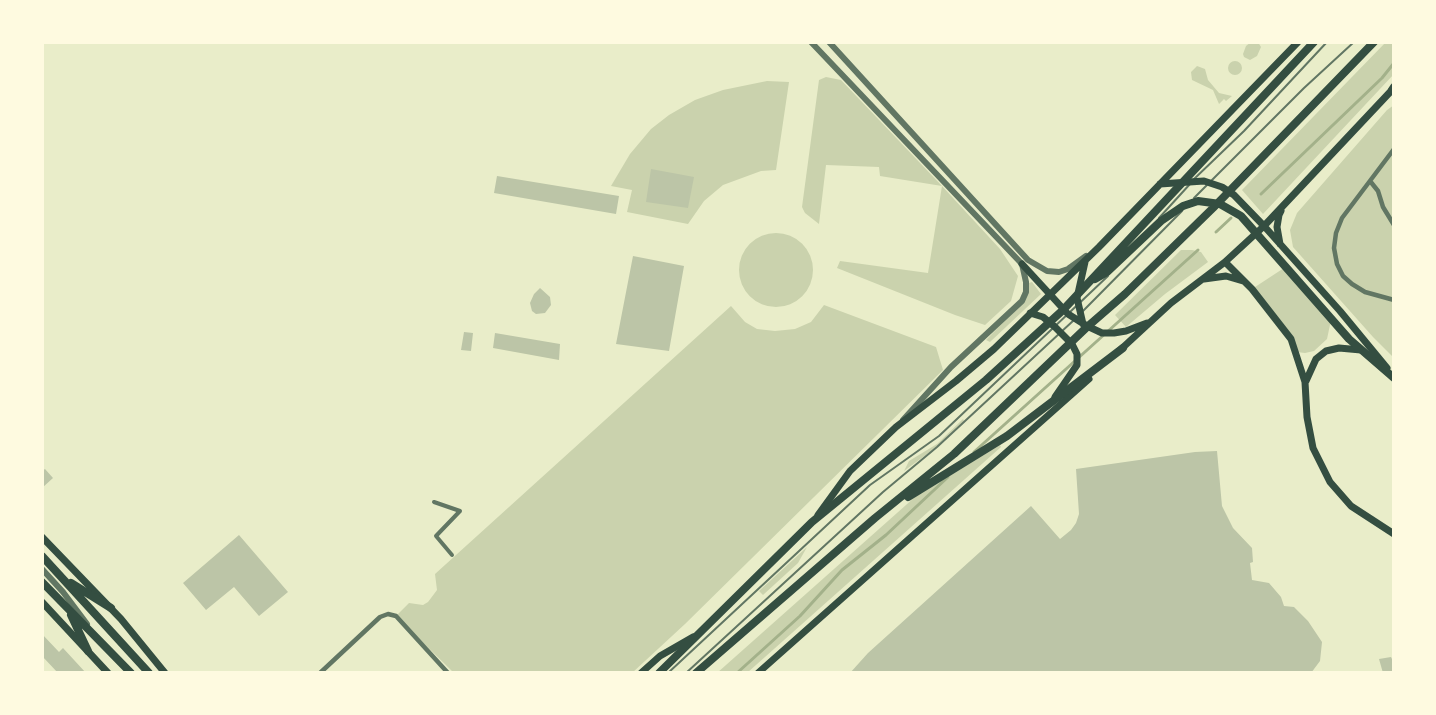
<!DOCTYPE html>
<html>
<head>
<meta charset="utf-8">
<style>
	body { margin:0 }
	#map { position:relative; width:1436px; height:715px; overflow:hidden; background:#e9edc9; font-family:"Nunito Sans",sans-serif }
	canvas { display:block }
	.frame { position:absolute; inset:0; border:44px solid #fefae0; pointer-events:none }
</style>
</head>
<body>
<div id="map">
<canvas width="1436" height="715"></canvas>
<div class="frame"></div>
</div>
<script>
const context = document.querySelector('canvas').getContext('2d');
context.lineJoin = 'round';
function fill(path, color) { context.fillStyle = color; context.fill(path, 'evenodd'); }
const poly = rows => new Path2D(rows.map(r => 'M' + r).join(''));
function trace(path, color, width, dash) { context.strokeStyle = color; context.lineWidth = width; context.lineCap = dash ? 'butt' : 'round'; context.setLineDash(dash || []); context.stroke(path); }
const green = poly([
	[1251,42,1258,42,1261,47,1257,56,1250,60,1244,57,1243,54,1246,46],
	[1386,42,1394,42,1394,74,1263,214,1242,190],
	'1228 68a7 7 0 1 1 14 0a7 7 0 1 1-14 0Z',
	[1197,66,1205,69,1208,80,1219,93,1232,96,1226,101,1224,99,1219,104,1213,90,1192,80,1191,72],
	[826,77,841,80,942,186,1000,249,1018,276,1011,301,985,325,955,315,837,268,840,261,928,273,942,186,880,176,879,167,826,165,819,224,805,213,802,207,819,80],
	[767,81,789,82,776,170,761,171,723,185,704,201,688,224,627,212,632,190,611,186,630,154,651,129,669,115,695,100,723,90],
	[1394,105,1394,358,1373,337,1293,247,1290,230,1297,213,1387,110],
	'739 270a37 37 0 1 1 74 0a37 37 0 1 1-74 0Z',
	[1181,250,1192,250,1201,252,1208,262,1165,294,1126,327,1115,315],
	[1284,268,1331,320,1327,339,1314,351,1305,353,1297,352,1252,289],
	[1032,282,1041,294,990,342,986,340,1026,299,1029,283],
	[824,305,936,347,943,370,685,624,632,673,454,673,396,616,409,603,423,605,428,602,437,590,435,574,731,306,745,322,757,329,775,331,795,329,811,322],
	[963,419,964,421,938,446,904,471,909,461,937,444],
	[1000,445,1001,447,747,673,717,673,915,497],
	[807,547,798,563,763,595,759,591]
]);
const stream = poly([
	[1261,194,1382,78,1394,63],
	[1216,232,1231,218],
	[974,452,1198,250],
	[737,673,800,616,842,570,886,535,948,477]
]);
const building = poly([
	[651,169,694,177,688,208,646,202],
	[497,176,619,196,616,214,494,193],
	[633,256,684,266,669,351,616,344],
	[540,288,550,297,551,305,545,313,536,314,532,311,530,303,534,294],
	[464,332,473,333,471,351,461,350],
	[495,333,560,344,559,360,493,348],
	[1217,451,1222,506,1233,528,1252,548,1253,562,1250,563,1252,580,1269,583,1281,597,1284,606,1294,607,1308,621,1322,642,1320,661,1311,673,850,673,868,653,1031,506,1060,539,1071,530,1076,523,1079,514,1076,469,1195,452],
	[45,469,53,478,42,488,42,471],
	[239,535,288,592,259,616,234,587,206,610,183,583],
	[42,634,59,652,63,648,86,673,58,673,42,656],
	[1391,657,1394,663,1394,673,1383,673,1379,659]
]);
const service = poly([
	[1193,180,1244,131,1327,42],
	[1211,181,1304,88,1354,42],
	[1194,198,1207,185],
	[1159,218,1190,184],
	[1082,312,1182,211],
	[668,673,870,485,939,436,1108,276],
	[686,673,883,492,937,447,1074,320]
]);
const pedestrian = poly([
	[434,502,460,511,436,536,452,555]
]);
const minor = poly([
	[1394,149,1342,218,1336,233,1334,248,1337,264,1343,276,1352,284,1365,292,1394,300],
	[1370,181,1378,191,1383,207,1394,225],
	[320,673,380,617,388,614,396,616,448,673]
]);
const tertiary = poly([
	[811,42,1022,264,1026,282,1026,292,1022,301,951,367,903,420],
	[829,42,1028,260,1047,271,1059,272,1068,269,1086,256],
	[42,569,63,592,87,624]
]);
const secondary = poly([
	[1160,184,1204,181,1222,187,1234,195,1264,226,1340,311,1387,368],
	[1280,244,1277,227,1279,215,1281,211],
	[1225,262,1252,289,1291,339,1305,382,1307,417,1313,448,1330,482,1351,506,1394,534],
	[1022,264,1068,314,1087,326,1102,333,1114,333,1126,331,1147,323],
	[1204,279,1226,276,1243,281],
	[1030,313,1043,317,1055,327,1072,344,1077,354,1077,365,1055,397],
	[1083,324,1077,298,1085,262],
	[1119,351,1171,303,1225,262,1264,226,1392,90],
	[1306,381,1316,359,1326,351,1339,348,1361,350],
	[818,515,850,471,896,427,956,381,994,349,1099,247,1298,42],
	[42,537,121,619,165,673],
	[42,602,108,673],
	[641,673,660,656,693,637],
	[758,673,1089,379]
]);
const primary = poly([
	[1392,90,1394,87],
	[42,556,149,673],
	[42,582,131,673],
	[71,583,111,608],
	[71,615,88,651]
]);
const trunk = poly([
	[1095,279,1107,272,1161,221,1183,206,1198,201,1220,204,1241,216,1349,339,1394,378],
	[908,497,1007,436,1123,348],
	[659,673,812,522,986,380,1063,310,1314,42],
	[696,673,875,518,954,454,1087,327,1125,294,1213,208,1374,42]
]);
fill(green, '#cad2ad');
trace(stream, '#a3b18a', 3);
fill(building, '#bcc5a7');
trace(service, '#617663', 2);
trace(pedestrian, '#617663', 4);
trace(minor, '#617663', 4.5);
trace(tertiary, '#617663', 6);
trace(secondary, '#344e41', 7);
trace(primary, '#344e41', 8);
trace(trunk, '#344e41', 8);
</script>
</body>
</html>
